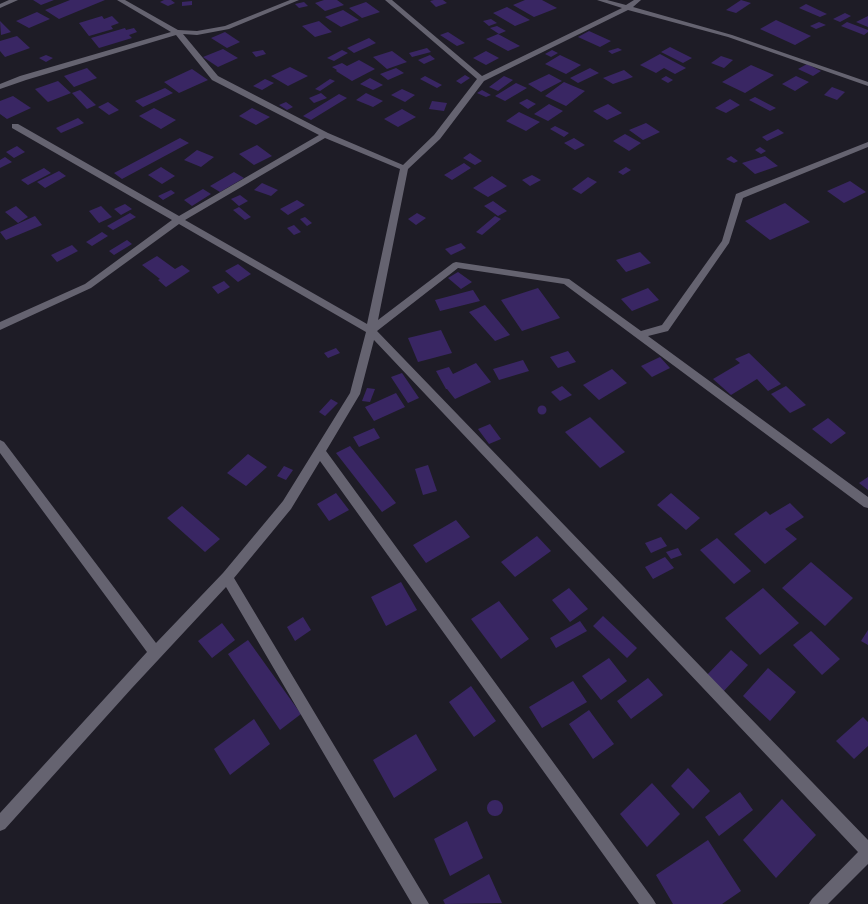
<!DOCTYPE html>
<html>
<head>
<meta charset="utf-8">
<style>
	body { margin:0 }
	canvas { display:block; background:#1e1c26 }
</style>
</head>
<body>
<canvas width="868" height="904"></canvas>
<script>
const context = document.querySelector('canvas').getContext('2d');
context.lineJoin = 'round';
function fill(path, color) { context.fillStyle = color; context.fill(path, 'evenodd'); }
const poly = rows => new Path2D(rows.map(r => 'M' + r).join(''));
const building = poly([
	[33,0,54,0,41,5],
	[70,0,105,0,59,19,45,10],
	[164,0,171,0,175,3,168,6,160,2],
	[324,0,337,0,344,5,325,11,315,3],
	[434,0,443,0,447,3,436,7,430,1],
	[525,0,542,0,557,8,534,17,513,5],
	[741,0,751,3,736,13,726,10],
	[192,1,192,5,182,6,182,2],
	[304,2,308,6,299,8,295,4],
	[366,2,380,12,362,18,349,8],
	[806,4,827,14,820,17,799,8],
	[507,7,530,20,515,26,493,13],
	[343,10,359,20,341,27,325,17],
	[37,12,50,19,29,28,16,21],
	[845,13,851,16,840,22,833,19],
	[102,16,104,19,112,16,119,23,111,26,113,29,89,36,79,23],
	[868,16,868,27,856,22],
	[491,19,497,23,489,26,483,21],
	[776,20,811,36,795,45,760,29],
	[0,21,11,32,1,35],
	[319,21,332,32,315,37,302,26],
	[819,22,826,25,816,29,810,26],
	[847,22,868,30,868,32,864,35,841,26],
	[497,26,506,31,499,34,490,28],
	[125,28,126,30,134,28,137,32,129,35,132,38,99,48,91,38],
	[589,31,611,41,600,47,578,37],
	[225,32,240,42,227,48,211,38],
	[448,32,465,43,457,46,440,35],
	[498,34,520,46,508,51,486,39],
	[17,36,30,48,5,57,0,51,0,41],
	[369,38,376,43,354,53,347,48],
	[670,47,692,58,683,63,661,52],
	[427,48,431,52,412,57,409,53],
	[618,48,622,50,612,54,608,51],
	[223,49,238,58,218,67,203,57],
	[263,50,266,54,256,57,252,52],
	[342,50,348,53,334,61,327,58],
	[552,50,558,53,551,57,545,54],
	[392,51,407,62,387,69,373,57],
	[486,51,499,58,486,65,473,58],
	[660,54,671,60,686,68,675,74,664,68,656,73,640,65],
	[46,55,53,58,46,62,39,58],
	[430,55,435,59,424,64,418,60],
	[560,55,581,65,566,74,545,64],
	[721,56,733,60,724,68,711,63],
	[359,60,375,69,352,81,336,71,337,70,332,67,342,63,347,66],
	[807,64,821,71,813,76,798,69],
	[751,65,774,75,745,93,722,82],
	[290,67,308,76,288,86,271,76],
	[87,68,97,78,74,87,64,76],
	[396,68,404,73,388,80,380,74],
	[590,68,599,73,578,83,570,78],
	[192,69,208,80,179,93,164,82],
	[624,70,633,77,613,84,603,78],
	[549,74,562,81,541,92,528,84],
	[465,75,470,78,461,84,456,81],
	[425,76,442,85,437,88,420,79],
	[504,76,513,80,498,91,489,87],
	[666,76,673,80,668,83,661,79],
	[796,76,809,82,795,91,782,84],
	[370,78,383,85,373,90,360,84],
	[265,79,274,83,262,90,253,86],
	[330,79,335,81,320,91,315,89],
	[58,81,71,93,48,102,35,89],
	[564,82,585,91,566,106,545,96],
	[516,83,527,88,505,101,495,96],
	[832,87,845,92,837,100,824,95],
	[165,88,173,93,143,107,135,101],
	[402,89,415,95,405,102,391,95],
	[80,90,96,105,87,109,72,93],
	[482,90,491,95,486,97,477,93],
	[321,93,327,98,314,103,309,98],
	[366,93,383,101,373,107,356,100],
	[339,94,347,98,311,120,303,116],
	[13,96,31,108,7,119,0,114,0,101],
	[755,97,776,108,770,111,749,100],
	[527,99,536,104,528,109,519,103],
	[730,99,740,105,726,113,715,108],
	[432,101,447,103,444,111,429,109],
	[108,102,119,110,109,115,98,107],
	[286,102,293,107,287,110,279,105],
	[549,104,563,111,548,121,534,114],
	[608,104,622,113,607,120,593,111],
	[154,108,176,120,161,129,139,116],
	[252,108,270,117,256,125,239,116],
	[402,109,416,117,398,127,384,119],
	[519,112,540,122,526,131,506,121],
	[78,118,84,123,61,133,56,128],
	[646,123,660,132,643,140,629,130],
	[555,126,569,133,564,137,550,129],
	[778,129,784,133,767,141,762,137],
	[625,134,641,143,629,151,613,141],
	[180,138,189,143,122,179,114,173],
	[574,138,585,145,575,150,564,143],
	[257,145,272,156,254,165,239,154],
	[17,146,25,152,14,158,6,152],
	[760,147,766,151,761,154,755,150],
	[197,150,214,157,201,167,184,160],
	[470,153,482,161,475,165,463,158],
	[731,156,738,161,734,163,726,159],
	[765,156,778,166,755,174,742,163],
	[5,157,12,162,0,168,0,160],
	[464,163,471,168,452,180,444,175],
	[161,167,175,176,162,184,148,175],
	[626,167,631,170,623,175,618,172],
	[44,168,51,173,28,185,21,180],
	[59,171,66,176,45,188,37,182],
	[234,172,244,178,220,192,210,186],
	[532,175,541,180,530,186,522,180],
	[492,176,507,186,488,197,473,188],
	[588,177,597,182,581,194,572,189],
	[850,181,866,192,844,203,827,191],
	[262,183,278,190,271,196,254,190],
	[203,189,211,194,192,206,184,200],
	[171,190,175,193,163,200,158,196],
	[240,195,248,201,239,206,231,199],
	[297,200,305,205,288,215,280,209],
	[493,201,507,211,498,216,484,206],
	[785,203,810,222,770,240,745,221],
	[125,204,132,209,121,215,114,209],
	[16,206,28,217,18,223,5,212],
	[101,206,112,217,99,223,89,211],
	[239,207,251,217,245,220,233,210],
	[130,213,136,217,113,230,107,226],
	[417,213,426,218,416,225,408,219],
	[35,216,42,225,6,240,0,232],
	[495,216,501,219,482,235,476,232],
	[305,217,312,223,307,226,300,219],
	[294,225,301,232,294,235,287,228],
	[102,232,108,236,92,246,86,242],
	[127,240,132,244,114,255,109,251],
	[461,243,466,248,451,255,445,249],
	[72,245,78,251,57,262,51,255],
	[640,252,651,263,626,272,616,260],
	[157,256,175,269,182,265,190,271,166,287,158,280,160,279,142,265],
	[238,264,251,274,238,282,225,271],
	[458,272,472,282,461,289,448,278],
	[224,281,230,287,218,294,212,287],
	[538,288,560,318,522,331,501,300],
	[648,288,659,300,632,311,621,299],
	[473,290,480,301,440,311,435,300],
	[485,305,510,335,495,341,469,312],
	[441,330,452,353,418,362,408,338],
	[336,348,340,353,328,358,324,353],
	[568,351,576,362,558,368,550,357],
	[749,353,781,384,768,391,757,379,731,395,713,379,740,363,735,359],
	[660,357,670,368,652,377,641,366],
	[523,360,529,371,499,380,493,369],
	[476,363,491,382,455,399,447,389,446,389,436,371,449,367,453,374],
	[612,369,627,383,599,400,583,385],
	[402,373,419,398,408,403,391,377],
	[562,386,572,395,560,401,551,392],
	[786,386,806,405,790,413,771,394],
	[367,388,375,389,370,402,362,401],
	[396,393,405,407,374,421,365,407],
	[331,399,338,403,325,416,319,412],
	'537.5 410a4.5 4.5 0 1 1 9 0a4.5 4.5 0 1 1-9 0Z',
	[590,417,625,452,600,468,565,432],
	[828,418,846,433,831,444,812,429],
	[490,424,501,439,489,444,478,429],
	[374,428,380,438,359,447,353,437],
	[350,446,396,503,382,512,336,453],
	[248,454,267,467,246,486,227,473],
	[428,465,437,491,423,495,415,469],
	[284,466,293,470,286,480,277,476],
	[868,477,868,490,859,483],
	[336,493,349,510,329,521,317,504],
	[671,493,700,518,686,530,657,505],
	[790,503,804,517,785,529,797,539,765,564,734,534,766,511,770,515],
	[182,506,220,539,205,552,167,518],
	[456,520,470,537,426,563,413,545],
	[537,536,551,551,515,577,501,562],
	[661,537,667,546,651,553,645,543],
	[717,538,751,571,734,584,700,550],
	[678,548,682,555,671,559,666,552],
	[665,557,674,568,653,579,645,567],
	[811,562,853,598,825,626,782,588],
	[401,582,417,610,386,626,371,597],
	[569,588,588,609,570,622,552,600],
	[763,588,799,623,760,655,725,618],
	[499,601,529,639,501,659,471,619],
	[603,616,637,648,627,658,593,626],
	[303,617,311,630,295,641,287,627],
	[580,621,587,631,556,648,550,638],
	[222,623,235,640,212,658,198,641],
	[868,630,868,645,861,641],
	[811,631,840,659,822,675,793,645],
	[248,640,301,714,280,730,228,654],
	[731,650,748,665,722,693,705,677],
	[609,658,627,681,601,700,582,676],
	[768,668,796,692,770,721,743,696],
	[648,678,663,695,631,719,617,701],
	[573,681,587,702,542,728,529,707],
	[471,686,496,721,474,737,449,702],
	[589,710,614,744,593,759,569,724],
	[863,717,868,722,868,746,854,759,836,741],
	[254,719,270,744,230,775,214,749],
	[416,734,437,770,394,798,373,760],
	[688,768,710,791,693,809,671,786],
	[652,783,680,814,647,847,620,814],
	[740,792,753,810,719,836,705,817],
	[782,799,816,835,776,878,743,840],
	'487 808a8 8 0 1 1 16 0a8 8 0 1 1-16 0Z',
	[467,821,483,858,450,876,434,839],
	[708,840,741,891,722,904,673,904,656,875],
	[489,874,502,903,445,904,443,900]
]);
const minor = poly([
	[9,0,18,0,0,8,0,4,9,0],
	[117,0,125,0,178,30,197,31,225,26,290,0,299,0,229,29,197,35,183,34,218,76,328,133,403,165,434,135,477,79,385,0,392,0,482,76,622,8,597,0,607,0,626,5,634,0,641,0,633,7,732,35,868,82,868,86,728,37,628,10,484,81,440,139,408,169,378,320,453,263,456,262,569,279,641,331,662,325,722,241,736,194,868,142,868,147,743,198,729,243,668,331,648,336,868,497,868,508,864,507,564,284,458,268,377,331,868,840,868,864,828,904,809,904,812,899,858,852,374,340,360,394,326,451,653,899,656,904,639,904,320,461,291,509,234,578,429,904,412,904,226,587,132,688,5,829,0,831,0,813,147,652,0,453,0,440,4,442,156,643,223,573,283,501,350,393,366,332,179,224,91,288,0,330,0,322,85,284,172,220,12,128,12,124,18,124,179,216,319,135,212,80,176,35,26,80,0,89,0,84,20,76,171,32,117,0],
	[325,138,400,169,367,324,185,220,325,138]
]);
fill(building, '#392663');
fill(minor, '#656370');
</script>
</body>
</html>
